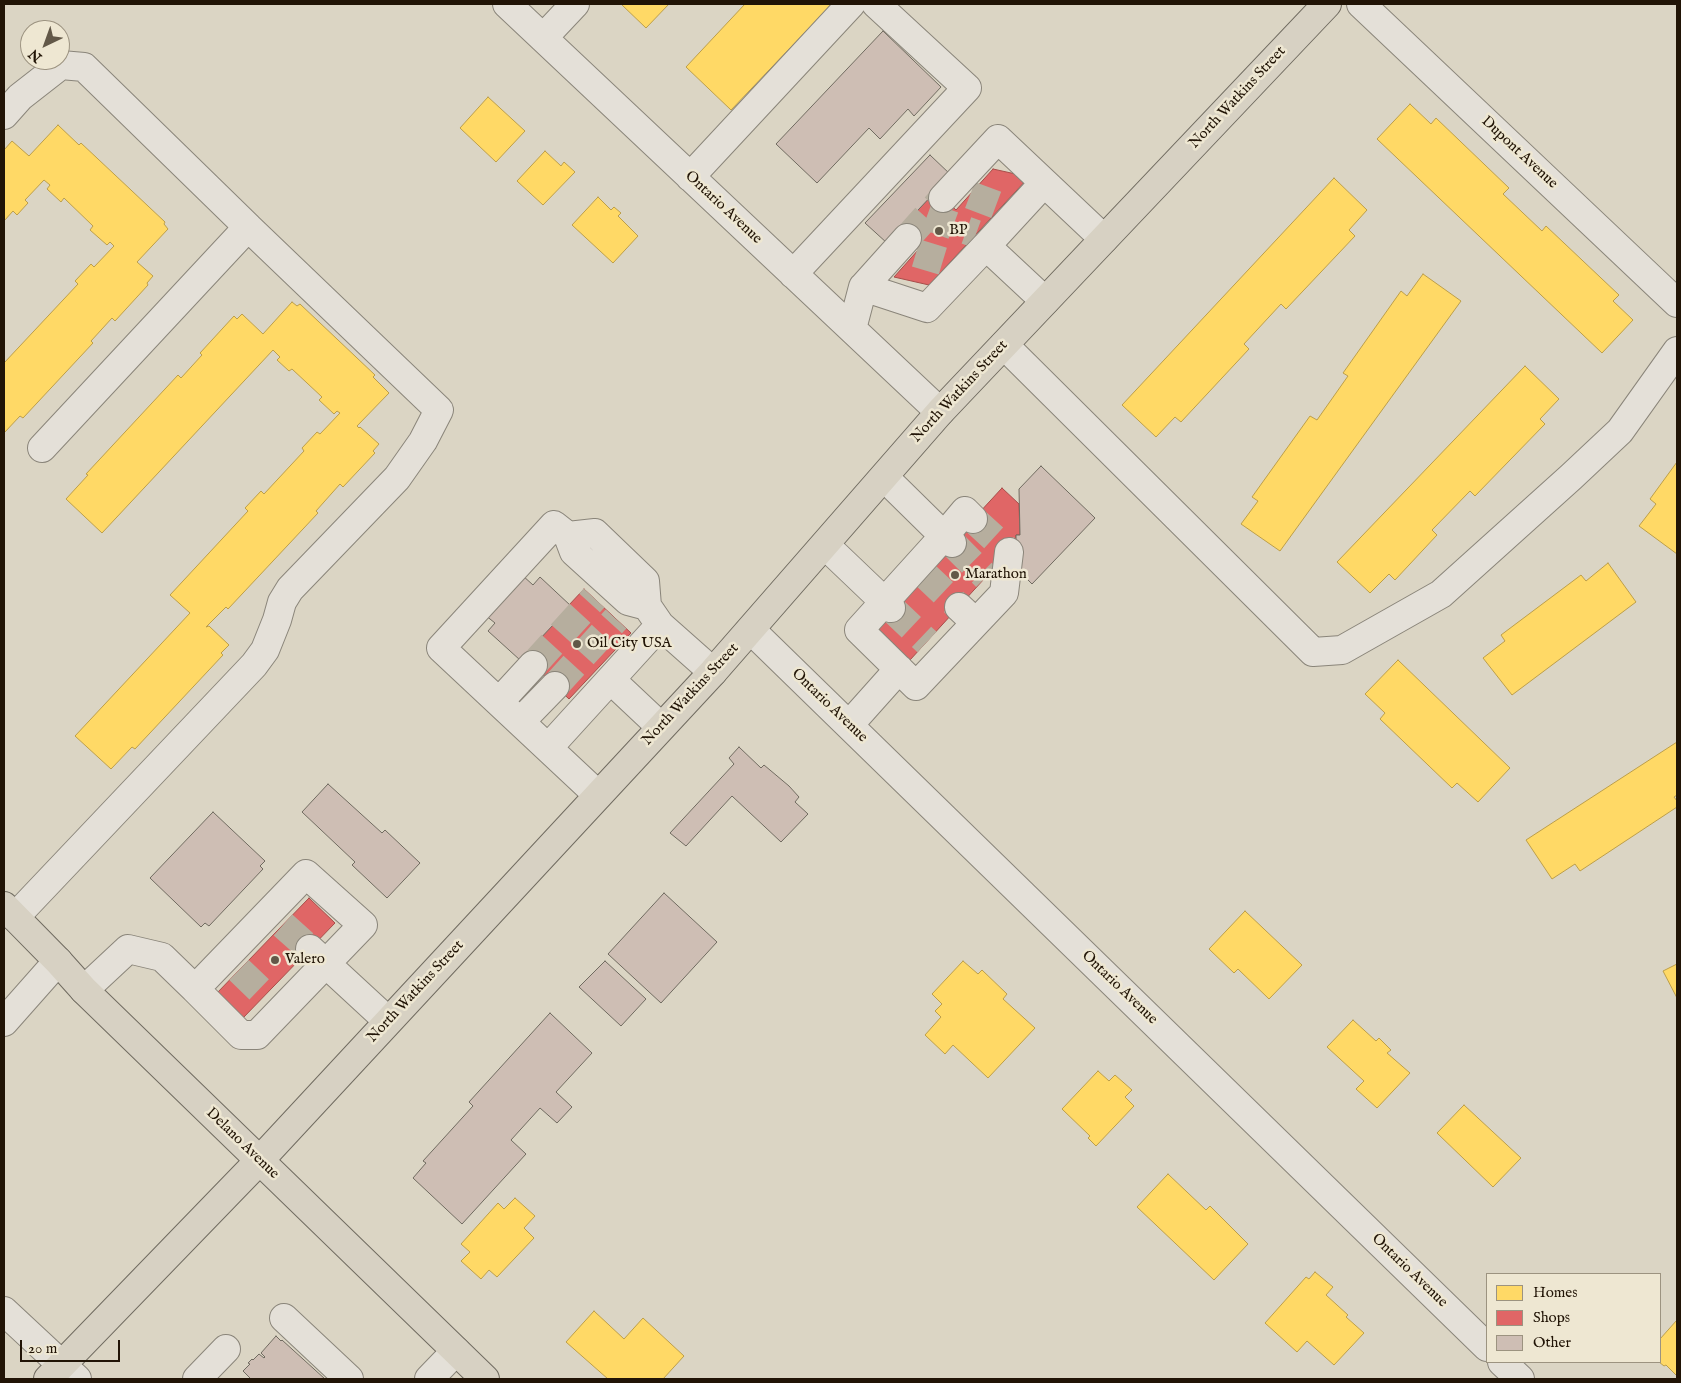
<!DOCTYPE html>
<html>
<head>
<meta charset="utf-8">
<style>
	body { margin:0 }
	#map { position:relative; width:1681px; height:1383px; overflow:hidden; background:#dbd5c4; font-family:"IM FELL English",serif }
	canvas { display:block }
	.frame { position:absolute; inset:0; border:5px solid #211406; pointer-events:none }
	.legend { position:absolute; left:1486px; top:1273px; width:175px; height:90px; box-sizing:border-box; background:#eee7d2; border:1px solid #9c9380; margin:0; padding:6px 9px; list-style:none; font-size:15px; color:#211406 }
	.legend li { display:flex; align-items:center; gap:10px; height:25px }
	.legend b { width:25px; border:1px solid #9c9380 }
	.north { position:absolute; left:20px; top:20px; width:50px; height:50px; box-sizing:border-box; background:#eee7d2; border:1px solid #9c9380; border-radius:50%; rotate:222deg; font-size:14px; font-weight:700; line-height:20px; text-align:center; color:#211406 }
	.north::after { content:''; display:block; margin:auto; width:18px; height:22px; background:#625848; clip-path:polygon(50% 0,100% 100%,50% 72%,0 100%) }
	.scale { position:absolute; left:20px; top:1340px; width:100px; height:22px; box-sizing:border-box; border:2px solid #211406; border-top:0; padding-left:6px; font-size:15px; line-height:18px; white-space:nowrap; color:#211406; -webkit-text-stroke:4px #eee7d2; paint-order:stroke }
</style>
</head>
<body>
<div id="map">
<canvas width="1681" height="1383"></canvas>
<div class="frame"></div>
<ul class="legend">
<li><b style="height:14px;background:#ffd966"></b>Homes</li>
<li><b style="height:14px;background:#e06666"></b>Shops</li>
<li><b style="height:14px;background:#cebeb4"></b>Other</li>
</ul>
<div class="north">N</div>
<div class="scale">20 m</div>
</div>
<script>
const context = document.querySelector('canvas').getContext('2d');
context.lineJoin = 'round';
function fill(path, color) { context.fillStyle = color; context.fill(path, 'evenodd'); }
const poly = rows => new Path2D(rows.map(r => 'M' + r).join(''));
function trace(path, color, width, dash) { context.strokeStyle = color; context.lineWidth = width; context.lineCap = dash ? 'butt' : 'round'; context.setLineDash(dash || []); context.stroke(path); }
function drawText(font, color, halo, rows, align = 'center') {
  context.font = font + ' "IM FELL English",serif'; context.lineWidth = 5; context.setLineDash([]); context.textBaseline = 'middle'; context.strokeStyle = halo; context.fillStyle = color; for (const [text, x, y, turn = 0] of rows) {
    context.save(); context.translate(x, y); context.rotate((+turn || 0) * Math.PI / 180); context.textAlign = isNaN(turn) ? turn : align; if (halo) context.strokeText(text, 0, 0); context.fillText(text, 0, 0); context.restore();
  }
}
const homes = poly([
	[621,4,669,4,646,28,621,4],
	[745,4,832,4,731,110,686,67,745,4],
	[488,97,525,131,496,162,460,128,488,97],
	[1410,104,1431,124,1436,118,1509,188,1503,194,1542,231,1546,226,1619,295,1613,301,1633,320,1602,353,1377,139,1410,104],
	[58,125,79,145,81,143,165,222,164,224,168,229,137,262,153,276,147,283,148,285,115,321,112,318,91,341,93,343,23,418,20,416,4,433,4,363,78,284,75,281,91,264,94,267,114,246,110,242,107,245,90,230,93,226,64,198,61,202,47,189,50,185,44,180,25,200,28,203,17,215,13,211,4,221,4,150,12,141,29,156,58,125],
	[545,151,561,166,564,162,575,172,543,205,517,181,545,151],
	[1334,178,1367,210,1349,230,1355,236,1286,309,1281,304,1244,344,1249,349,1181,422,1175,417,1156,437,1122,405,1334,178],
	[598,197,611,210,614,207,621,213,618,216,638,236,613,263,572,225,598,197],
	[1423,274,1461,301,1280,551,1241,524,1258,501,1252,497,1310,416,1317,420,1348,376,1343,373,1401,291,1407,296,1423,274],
	[292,302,297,306,300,304,375,375,373,377,389,393,357,426,359,428,360,427,379,444,373,451,375,453,343,487,340,484,316,511,318,513,228,609,226,607,206,627,209,626,229,645,221,653,223,655,135,749,132,747,111,769,75,736,190,613,170,595,248,511,245,508,261,491,264,494,304,451,302,448,317,432,320,434,340,413,337,411,334,414,319,400,322,397,292,369,289,371,277,360,280,357,273,350,102,533,66,499,88,475,86,474,178,375,181,378,202,355,200,353,234,316,237,319,242,314,263,334,292,302],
	[1525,366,1559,399,1540,419,1545,424,1475,496,1470,491,1432,530,1437,535,1395,580,1389,574,1370,593,1337,562,1525,366],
	[1677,462,1677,554,1639,526,1656,504,1650,499,1677,462],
	[1608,563,1636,602,1512,695,1483,658,1505,641,1501,635,1581,575,1586,581,1608,563],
	[1398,660,1510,768,1478,802,1457,783,1452,788,1380,719,1385,713,1365,694,1398,660],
	[1677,742,1677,795,1674,797,1677,801,1677,807,1580,871,1575,864,1552,879,1526,840,1677,742],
	[1245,911,1302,965,1269,999,1238,969,1234,973,1209,949,1245,911],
	[963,961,978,974,982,970,1007,994,1003,999,1035,1028,988,1078,953,1045,945,1054,925,1035,941,1017,935,1011,942,1004,932,994,963,961],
	[1677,964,1677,998,1663,971,1677,964],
	[1353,1020,1376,1041,1379,1038,1391,1050,1387,1053,1410,1073,1377,1108,1356,1089,1364,1081,1327,1047,1353,1020],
	[1098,1071,1109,1081,1115,1075,1132,1090,1125,1097,1134,1106,1096,1146,1088,1138,1090,1136,1062,1109,1098,1071],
	[1464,1105,1521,1158,1493,1187,1437,1133,1464,1105],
	[1168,1174,1206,1210,1210,1206,1248,1244,1214,1280,1137,1207,1168,1174],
	[515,1198,535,1216,524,1228,534,1238,497,1277,489,1270,481,1279,461,1261,470,1252,461,1244,498,1203,504,1209,515,1198],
	[1315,1272,1333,1287,1326,1295,1348,1315,1346,1317,1364,1333,1334,1365,1307,1341,1297,1352,1265,1323,1306,1277,1309,1279,1315,1272],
	[594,1311,624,1339,643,1318,684,1356,663,1379,608,1379,566,1342,594,1311],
	[1677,1320,1677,1376,1666,1365,1664,1366,1659,1362,1660,1339,1677,1320]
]);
const shops = poly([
	[993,169,1029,177,929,285,894,277,919,249,894,227,931,187,956,210,993,169],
	[1002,488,1019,504,1020,535,1016,535,1016,544,910,660,874,627,1002,488],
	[584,589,631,633,569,699,522,655,584,589],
	[309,898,335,923,242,1019,216,994,309,898]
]);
const building = poly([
	[883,31,941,87,914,116,908,109,880,139,869,128,817,183,776,144,883,31],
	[930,155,951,175,887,243,865,223,930,155],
	[1041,466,1095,518,1032,584,1021,573,1020,546,1016,544,1016,535,1020,535,1019,489,1041,466],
	[522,575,533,585,540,577,571,606,520,660,488,631,495,623,485,615,522,575],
	[739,747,761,768,764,765,789,786,799,797,795,802,808,814,781,842,732,796,686,846,670,833,734,764,729,758,739,747],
	[328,784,382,833,385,830,420,863,387,898,352,865,355,862,302,812,328,784],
	[213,812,265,861,260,866,263,869,209,926,205,923,201,927,150,878,213,812],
	[664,893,717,942,661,1003,608,954,664,893],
	[605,961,646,999,621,1026,579,987,605,961],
	[550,1013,592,1053,556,1092,572,1107,557,1123,540,1108,511,1140,526,1154,462,1224,413,1178,426,1163,423,1161,473,1106,469,1102,550,1013],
	[276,1336,281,1341,282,1340,325,1379,251,1379,243,1371,250,1364,248,1363,252,1359,253,1360,259,1354,264,1358,265,1357,261,1353,276,1336]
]);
const minorTunnel = poly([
	[970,195,1002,207],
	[927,216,976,234],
	[907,238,943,198],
	[916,253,949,263],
	[973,519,1009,552],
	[952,543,986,577],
	[923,573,959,607],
	[891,608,927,642],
	[533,665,594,598],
	[555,686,616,619],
	[283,925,310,949],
	[239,970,266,996]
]);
const minor = poly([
	[507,4,940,412],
	[1361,4,1677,303],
	[543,38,575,4],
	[4,115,20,97,61,65,84,67,248,227,42,448],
	[690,177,851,4],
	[943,198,998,139,1104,239],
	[986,246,1044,183],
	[793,274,967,88,876,4],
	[863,287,927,308,986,246,1045,301],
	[852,329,863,287,907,238],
	[1004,345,1313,652,1342,650,1441,594,1571,477,1620,431,1677,351],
	[884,477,944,536,859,630,916,686,1004,593,1009,552],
	[568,536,595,533,645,581,647,606],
	[952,543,944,536,965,511,973,519],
	[825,545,891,608],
	[959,607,975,622],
	[751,630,1487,1347],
	[611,680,661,727],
	[499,702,533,665],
	[520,722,555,686],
	[849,725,899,669],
	[548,748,660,625],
	[598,795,441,648,554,525,568,536,574,552,628,601,647,606,660,625,713,672],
	[15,917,254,665,265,650,277,620,282,602,290,589,397,478,423,441,439,410,248,227],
	[310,949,388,1021],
	[84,990,128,949,162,957,195,989,306,874,363,925,257,1035,241,1035,195,989],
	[4,1022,58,961],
	[4,1311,77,1379],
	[284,1318,349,1379],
	[1502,1362,1520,1379],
	[197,1379,226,1349],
	[429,1379,456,1351]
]);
const major = poly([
	[4,906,58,961,84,990,485,1379],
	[48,1379,259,1161,713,672,940,412,1327,4]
]);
const markers = [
	[939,231,5,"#625848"],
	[955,575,5,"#625848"],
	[577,644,5,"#625848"],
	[275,960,5,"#625848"]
];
const streetNames = [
	["North Watkins Street",1238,98,-47],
	["Dupont Avenue",1519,153,43],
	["Ontario Avenue",723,208,43],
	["North Watkins Street",960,392,-47],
	["North Watkins Street",691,695,-47],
	["Ontario Avenue",829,706,44],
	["Ontario Avenue",1119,988,44],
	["North Watkins Street",416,992,-47],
	["Delano Avenue",242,1144,44],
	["Ontario Avenue",1409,1271,44]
];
const poiNames = [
	["BP",949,231],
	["Marathon",965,575],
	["Oil City USA",587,644],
	["Valero",285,960]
];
fill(homes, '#ffd966');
trace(homes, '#bc9e49', 1);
fill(shops, '#e06666');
trace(shops, '#a74d49', 1);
fill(building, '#cebeb4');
trace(building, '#706b60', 1);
trace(minorTunnel, '#b6ae9e', 28, [28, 14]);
trace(minor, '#8a857a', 30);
trace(major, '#706b60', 30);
trace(minor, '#e4e0d8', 28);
trace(major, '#d7d1c3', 28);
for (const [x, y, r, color] of markers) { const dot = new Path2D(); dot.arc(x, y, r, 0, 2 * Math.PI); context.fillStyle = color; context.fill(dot); trace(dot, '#eee7d2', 2); }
drawText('15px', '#211406', '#eee7d2', streetNames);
drawText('15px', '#211406', '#eee7d2', poiNames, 'left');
</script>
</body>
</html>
